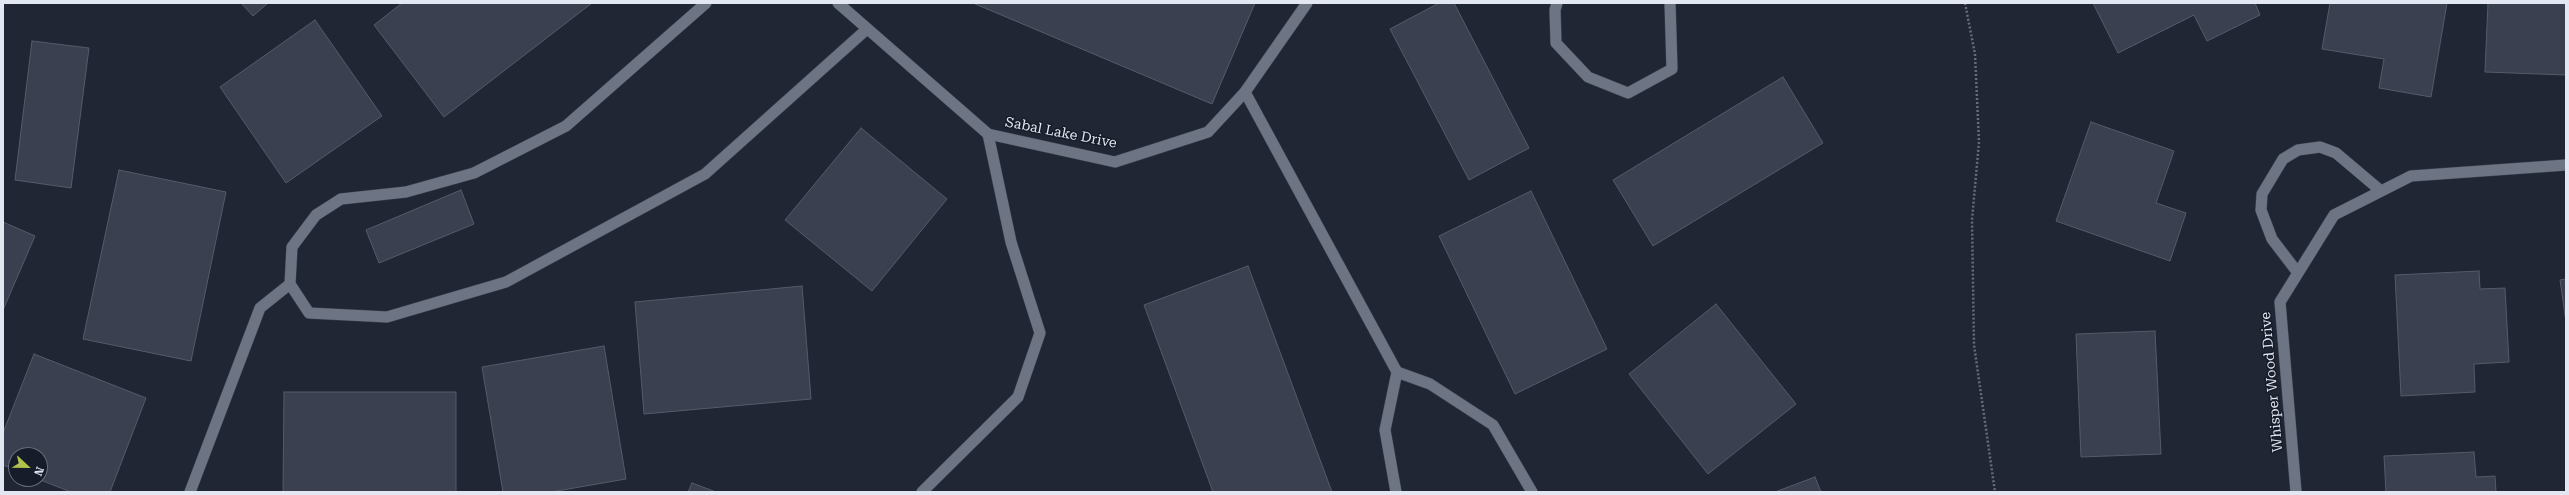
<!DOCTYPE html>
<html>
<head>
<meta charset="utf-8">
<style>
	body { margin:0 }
	#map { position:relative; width:2569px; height:495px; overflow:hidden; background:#202633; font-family:"Roboto Serif",serif }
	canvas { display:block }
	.frame { position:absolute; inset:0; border:4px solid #e3e7f1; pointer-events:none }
	.north { position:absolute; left:8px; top:447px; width:40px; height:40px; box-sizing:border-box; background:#161c29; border:1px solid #686d79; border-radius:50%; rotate:112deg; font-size:11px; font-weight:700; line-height:16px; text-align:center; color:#e3e7f1 }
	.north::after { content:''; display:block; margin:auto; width:14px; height:18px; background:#b2c34c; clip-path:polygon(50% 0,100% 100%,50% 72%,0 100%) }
</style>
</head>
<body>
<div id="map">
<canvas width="2569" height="495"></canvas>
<div class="frame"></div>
<div class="north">N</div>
</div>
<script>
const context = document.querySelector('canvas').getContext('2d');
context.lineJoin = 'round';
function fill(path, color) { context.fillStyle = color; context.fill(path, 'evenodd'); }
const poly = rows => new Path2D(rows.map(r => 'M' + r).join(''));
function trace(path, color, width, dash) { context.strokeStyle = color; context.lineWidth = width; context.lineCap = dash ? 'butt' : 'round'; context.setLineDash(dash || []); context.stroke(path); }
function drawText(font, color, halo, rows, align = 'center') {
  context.font = font + ' "Roboto Serif",serif'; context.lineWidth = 3; context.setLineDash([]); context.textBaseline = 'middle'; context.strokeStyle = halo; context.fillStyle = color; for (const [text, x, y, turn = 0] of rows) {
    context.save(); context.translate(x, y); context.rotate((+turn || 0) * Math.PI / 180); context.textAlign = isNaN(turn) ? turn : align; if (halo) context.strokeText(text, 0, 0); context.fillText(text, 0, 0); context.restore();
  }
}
const building = poly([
	[241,3,268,3,253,16,241,3],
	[402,3,592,3,444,117,374,25,402,3],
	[973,3,1255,3,1212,104,973,3],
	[1439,3,1454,3,1529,148,1469,180,1390,29,1439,3],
	[2093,3,2255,3,2260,15,2207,41,2194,15,2118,53,2093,3],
	[2330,3,2447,3,2431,97,2379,88,2384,59,2322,49,2330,3],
	[2488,3,2566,3,2566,75,2485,72,2488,3],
	[315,20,382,116,286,183,220,87,315,20],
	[32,41,89,48,71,188,15,180,32,41],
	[1783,77,1823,143,1653,246,1613,180,1783,77],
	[2091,122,2174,151,2156,203,2186,213,2170,261,2056,221,2091,122],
	[861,128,947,199,872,291,785,220,861,128],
	[119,170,226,192,191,361,83,339,119,170],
	[461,190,474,224,379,263,366,230,461,190],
	[1531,191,1607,349,1515,394,1439,236,1531,191],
	[3,222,35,236,3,310,3,222],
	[1248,266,1332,492,1213,492,1144,305,1248,266],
	[2479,271,2480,289,2505,288,2509,362,2474,364,2475,392,2401,396,2395,275,2479,271],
	[2566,279,2566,322,2560,280,2566,279],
	[802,286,811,399,644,414,635,302,802,286],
	[1716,304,1796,404,1708,474,1629,374,1716,304],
	[2155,331,2161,454,2081,457,2076,334,2155,331],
	[604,346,626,479,551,492,503,492,482,367,604,346],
	[34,354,146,398,110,492,71,492,38,479,40,455,16,455,16,470,3,465,3,433,34,354],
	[284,392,456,392,456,492,283,492,284,392],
	[2474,452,2476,477,2495,476,2496,492,2386,492,2384,456,2474,452],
	[1815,477,1821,492,1775,492,1815,477],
	[692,483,716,492,688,492,692,483]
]);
const path = poly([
	[1965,3,1975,54,1979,142,1972,220,1974,345,1995,492]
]);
const service = poly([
	[706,3,566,126,474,173,406,192,341,199,316,215,292,247,290,284,309,313,387,317,506,282,705,174,867,29],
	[1557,3,1555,10,1556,43,1588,77,1628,93,1672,69,1670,3],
	[1245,92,1397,372,1385,430,1396,492],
	[1397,372,1430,384,1493,425,1532,492],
	[190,492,260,308,290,284],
	[922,492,1018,397,1040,333,1011,242,988,134]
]);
const minor = poly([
	[838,3,988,134,1115,162,1208,132,1245,92,1307,3],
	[2298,273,2272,239,2261,210,2262,194,2283,159,2298,150,2320,147,2336,153,2381,191],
	[2296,492,2280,302,2334,215,2411,176,2566,165]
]);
const streetNames = [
	["Sabal Lake Drive",1061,133,11],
	["Whisper Wood Drive",2272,382,-95]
];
fill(building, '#3a404f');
trace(building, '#545b6a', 1);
trace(service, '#3d424e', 12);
trace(minor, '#3d424e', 12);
trace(path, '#676c78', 2.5, [2, 2]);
trace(service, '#6d7484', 11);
trace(minor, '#6d7484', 11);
drawText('14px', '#e3e7f1', '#161c29', streetNames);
</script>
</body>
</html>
